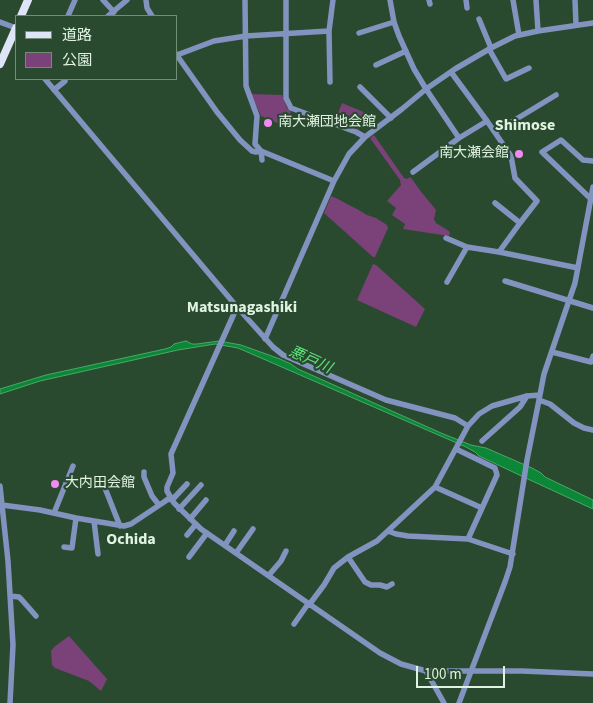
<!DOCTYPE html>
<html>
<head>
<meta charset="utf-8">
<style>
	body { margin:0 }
	#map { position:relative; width:593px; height:703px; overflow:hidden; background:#2a4a2f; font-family:"Source Sans 3","Noto Sans JP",sans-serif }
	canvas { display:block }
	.legend { position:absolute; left:15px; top:15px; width:162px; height:65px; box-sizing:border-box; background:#2a4a2f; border:1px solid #738e77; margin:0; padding:6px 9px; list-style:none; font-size:15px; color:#e0f3e2 }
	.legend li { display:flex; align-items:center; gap:10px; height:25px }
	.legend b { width:25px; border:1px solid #738e77 }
	.scale { position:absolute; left:416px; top:666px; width:89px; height:22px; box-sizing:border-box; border:2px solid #e0f3e2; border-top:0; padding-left:6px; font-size:15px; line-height:18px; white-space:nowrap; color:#e0f3e2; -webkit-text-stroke:4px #2a4a2f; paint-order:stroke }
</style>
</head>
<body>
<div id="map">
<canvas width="593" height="703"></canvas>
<ul class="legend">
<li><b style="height:6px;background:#dee5f7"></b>道路</li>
<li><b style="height:14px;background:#7b4179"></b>公園</li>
</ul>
<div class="scale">100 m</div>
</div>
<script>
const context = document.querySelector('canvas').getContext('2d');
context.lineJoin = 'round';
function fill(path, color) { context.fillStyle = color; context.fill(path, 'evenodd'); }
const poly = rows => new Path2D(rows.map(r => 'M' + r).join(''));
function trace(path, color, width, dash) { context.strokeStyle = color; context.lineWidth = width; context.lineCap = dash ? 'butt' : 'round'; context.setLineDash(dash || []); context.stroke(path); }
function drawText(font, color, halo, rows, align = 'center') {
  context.font = font + ' "Source Sans 3","Noto Sans JP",sans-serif'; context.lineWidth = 4.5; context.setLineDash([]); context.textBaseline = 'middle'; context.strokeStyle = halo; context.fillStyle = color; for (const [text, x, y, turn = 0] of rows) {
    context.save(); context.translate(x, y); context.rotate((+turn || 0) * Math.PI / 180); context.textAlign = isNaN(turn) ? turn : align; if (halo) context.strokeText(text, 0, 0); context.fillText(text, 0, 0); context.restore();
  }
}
const green = poly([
	[251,94,282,95,287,108,291,111,287,127,261,116],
	[342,103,366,113,359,130,335,121],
	[374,135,404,178,407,179,410,177,412,179,419,189,436,210,434,219,436,223,449,231,450,233,449,236,403,229,405,224,392,215,396,208,387,201,401,185,400,180,370,138],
	[331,196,338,199,347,204,357,209,367,215,376,218,387,225,388,228,375,257,373,257,324,213],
	[373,264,376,265,425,309,416,327,357,300],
	[69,636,107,679,101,691,89,681,55,668,52,665,51,651,54,647]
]);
const water = poly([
	[186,341,192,344,197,344,219,341,241,345,280,359,291,364,298,369,441,433,471,445,486,448,532,468,541,473,545,477,593,500,593,509,530,480,479,456,475,452,466,447,238,348,215,344,178,350,40,381,0,394,0,389,46,375,165,349,171,347,174,344,186,341]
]);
const minor = poly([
	[103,0,114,12],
	[146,0,147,8,152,16],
	[245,0,246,86,257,116,255,144,261,151,334,181],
	[286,0,286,98,291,108,356,132,365,137],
	[390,0,394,22,399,36,414,69,426,89,459,138],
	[429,0,430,4],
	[466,0,467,8],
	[513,0,519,35],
	[536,0,538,31],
	[575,0,576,25],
	[68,16,75,0],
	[108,16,127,0],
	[479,19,491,48],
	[0,22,16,28],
	[329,31,330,82],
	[359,33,394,22],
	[489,49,506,79,529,68],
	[176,54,217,112,240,140,252,151,256,152,261,151],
	[177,55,214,41,246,36,329,31,333,0],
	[376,65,406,51],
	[451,72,487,121,511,156,515,178,537,201,520,223,499,252],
	[45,79,237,307,273,347,283,355,386,400,455,418,468,426],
	[360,87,391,118],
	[54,90,65,81],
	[495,132,556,95],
	[261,151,262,160],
	[413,172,459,138,487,121],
	[591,199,542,152,561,140,583,160,593,161],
	[495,203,520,223],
	[446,238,467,247,499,252,578,268],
	[505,281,593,308],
	[447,282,467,247],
	[237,307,171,454,173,473,167,487,167,491,174,503,201,529,380,653,401,664,426,671,522,671,593,674],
	[265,339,334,181,349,154,365,137,402,109,426,89,455,69,491,48,515,36,538,31,593,23],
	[552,352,591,362,593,356],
	[539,400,550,404,574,423,584,428,593,430],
	[482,441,520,407,527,396],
	[144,472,144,477,152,496,159,505],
	[101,478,120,526],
	[0,486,8,561,13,645,10,703],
	[435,487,482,508],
	[2,505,40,510,76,518,124,526,131,524,164,502,168,499,172,500,187,484],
	[179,509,201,485],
	[54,513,73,466],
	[190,519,206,500],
	[94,521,98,554],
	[388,531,396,534,408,536,468,539,497,475,495,468,456,449],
	[187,535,196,524],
	[468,539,513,554],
	[225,545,234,531],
	[64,547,72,548,76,518],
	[236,553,253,529],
	[189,557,207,533],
	[348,557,365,582,371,585,380,585,387,587,392,584],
	[269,575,281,561,286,551],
	[10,596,19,597,22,600,36,616],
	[309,605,324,585,334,568,348,557,377,541,435,487,468,426,479,414,492,406,527,396,540,395],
	[294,624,308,604],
	[426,671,444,703],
	[459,703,505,582,510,567,527,460,539,400,544,374,575,283,593,187]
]);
const major = poly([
	[21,16,28,0],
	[0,64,16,28]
]);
const markers = [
	[268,123,5,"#f489f1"],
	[519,154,5,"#f489f1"],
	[55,484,5,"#f489f1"]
];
const poiNames = [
	["南大瀬団地会館",278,123],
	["南大瀬会館",509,154,"right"],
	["大内田会館",65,484]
];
const waterNames = [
	["悪戸川",310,361,24]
];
const quarterNames = [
	["Shimose",525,126],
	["Matsunagashiki",242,308],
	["Ochida",131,540]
];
fill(green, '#7b4179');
fill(water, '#0b8737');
trace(water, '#4ba76a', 1);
trace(minor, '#8293bf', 5.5);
trace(major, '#dee5f7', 8);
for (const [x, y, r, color] of markers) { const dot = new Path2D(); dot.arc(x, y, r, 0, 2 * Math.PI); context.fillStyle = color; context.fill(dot); trace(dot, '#2a4a2f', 2); }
drawText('14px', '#e0f3e2', '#2a4a2f', poiNames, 'left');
drawText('italic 15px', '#5fe37c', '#2a4a2f', waterNames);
drawText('bold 16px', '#e0f3e2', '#2a4a2f', quarterNames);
</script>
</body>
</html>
